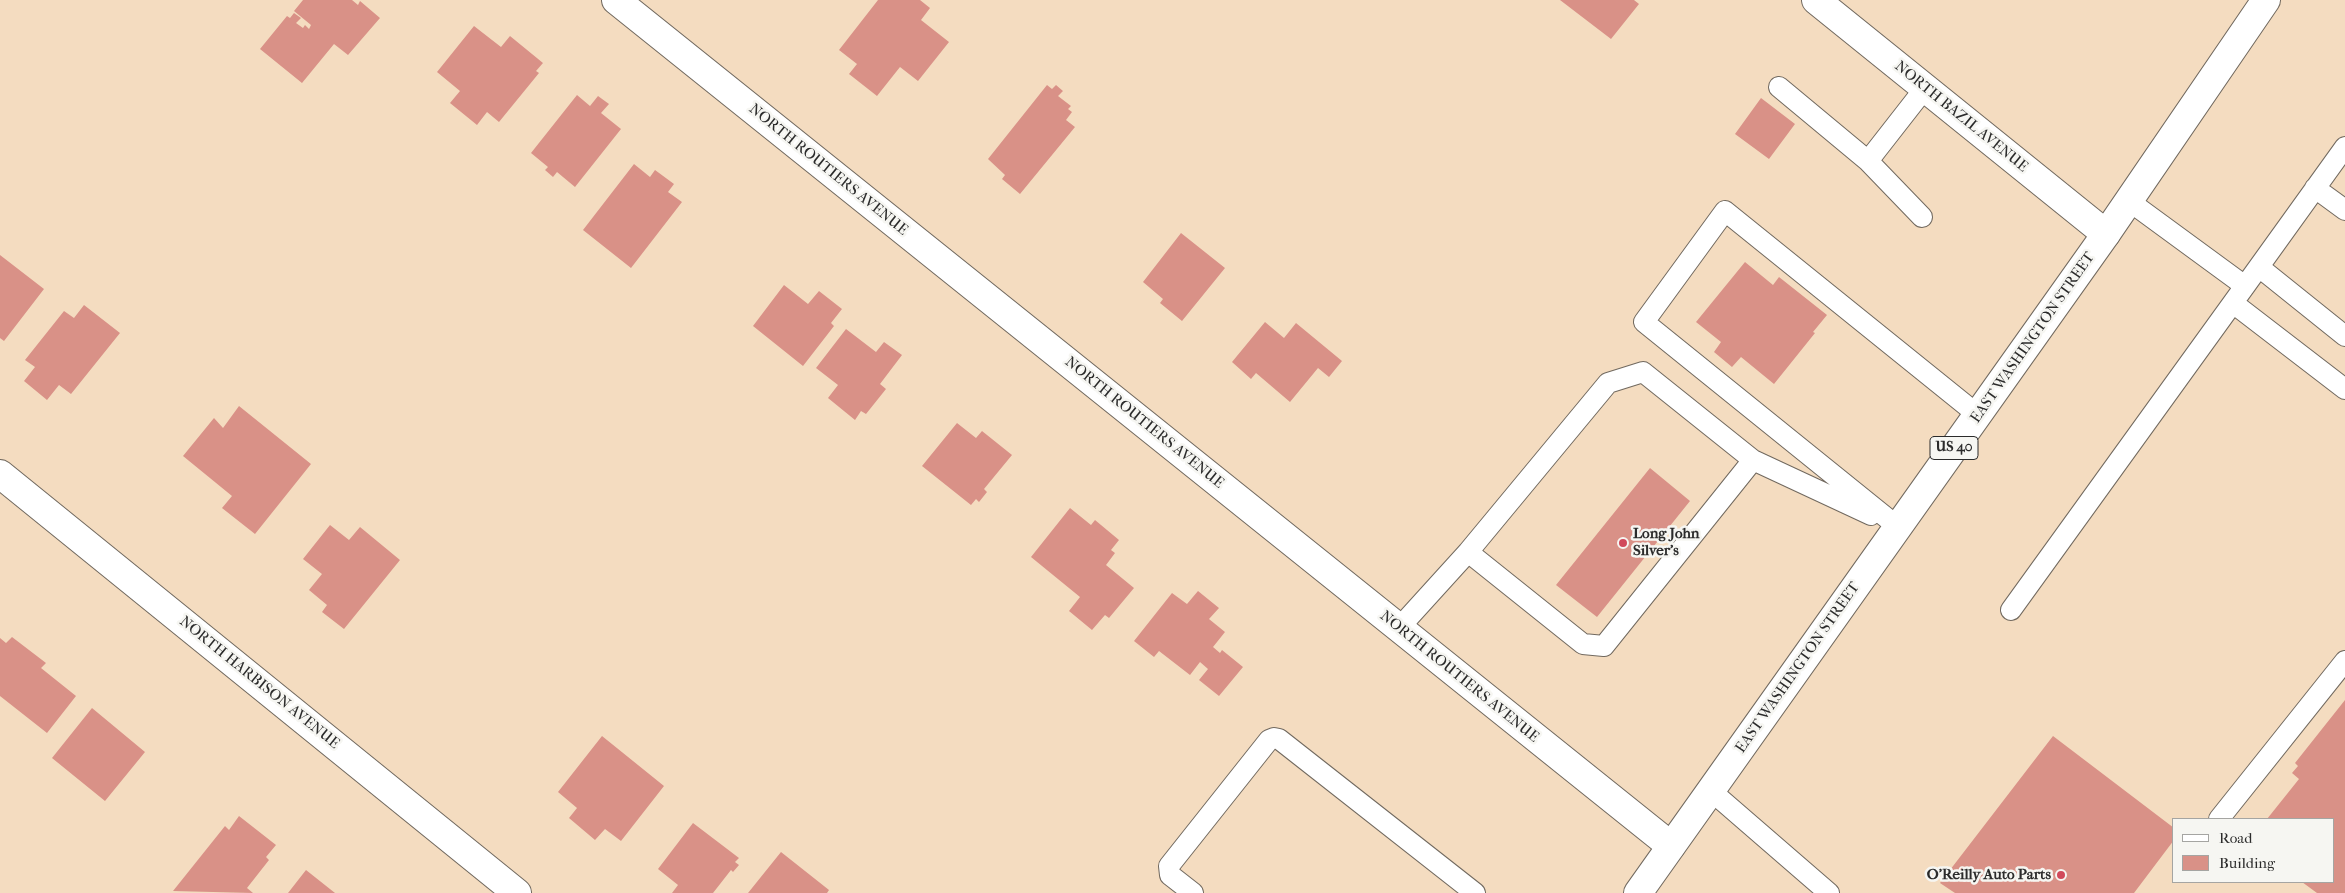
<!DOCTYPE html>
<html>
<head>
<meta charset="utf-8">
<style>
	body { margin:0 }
	#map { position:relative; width:2345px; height:893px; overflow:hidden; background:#f4dcc0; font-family:"IM FELL French Canon",serif }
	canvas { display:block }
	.legend { position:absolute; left:2172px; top:818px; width:162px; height:65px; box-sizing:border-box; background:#f6f6f2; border:1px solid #a5a5a2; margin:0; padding:6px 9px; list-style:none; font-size:15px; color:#2b2b2b }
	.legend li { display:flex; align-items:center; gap:10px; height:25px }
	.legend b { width:25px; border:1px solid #a5a5a2 }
</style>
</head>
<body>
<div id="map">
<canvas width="2345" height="893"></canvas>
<ul class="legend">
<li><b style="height:6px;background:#fff"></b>Road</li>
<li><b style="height:14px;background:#d99187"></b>Building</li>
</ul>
</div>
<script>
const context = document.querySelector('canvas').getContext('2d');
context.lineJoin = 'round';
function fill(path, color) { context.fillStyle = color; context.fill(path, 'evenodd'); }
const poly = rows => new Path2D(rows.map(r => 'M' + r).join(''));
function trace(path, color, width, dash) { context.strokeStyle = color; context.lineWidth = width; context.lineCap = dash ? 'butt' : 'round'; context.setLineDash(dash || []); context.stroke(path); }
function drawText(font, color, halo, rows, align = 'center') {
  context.font = font + ' "IM FELL French Canon",serif'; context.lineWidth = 5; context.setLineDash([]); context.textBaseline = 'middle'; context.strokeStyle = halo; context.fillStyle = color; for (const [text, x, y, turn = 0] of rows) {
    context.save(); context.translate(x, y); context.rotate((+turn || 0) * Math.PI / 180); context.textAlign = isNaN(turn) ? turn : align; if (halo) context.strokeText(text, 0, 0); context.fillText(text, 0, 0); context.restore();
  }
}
const building = poly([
	[303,0,352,0,358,5,360,1,380,18,348,55,334,44,302,83,260,49,287,16,290,18,294,13,301,18,296,23,303,28,305,25,309,29,311,25,294,11],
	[878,0,920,0,930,8,921,20,949,42,918,81,900,67,877,96,849,74,857,64,839,50],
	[1560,0,1634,0,1639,4,1611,39],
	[474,26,501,47,510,36,543,63,536,71,539,73,499,122,487,112,477,125,450,103,460,91,437,72],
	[1047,85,1052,89,1056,85,1063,91,1058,96,1071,106,1068,109,1072,112,1066,120,1075,127,1020,194,1002,179,1005,175,988,159],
	[577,95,590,106,598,96,609,104,601,113,621,129,575,187,557,172,553,177,545,170,548,167,531,153],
	[1761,98,1795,124,1769,159,1735,134],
	[634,164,650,177,655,170,674,184,668,192,682,202,631,268,583,230],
	[1181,233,1225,268,1182,321,1160,303,1163,299,1143,282],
	[0,255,44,289,4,341,0,338],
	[1745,262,1773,285,1779,277,1827,315,1813,332,1815,333,1774,384,1741,357,1732,367,1714,352,1721,342,1696,322],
	[784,285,808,304,819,291,842,309,831,323,834,326,803,366,753,326],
	[84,305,120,333,71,394,59,385,47,400,24,381,35,367,25,360,64,311,74,318],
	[1265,322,1284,338,1296,323,1342,361,1329,377,1318,368,1290,402,1256,373,1251,379,1232,362],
	[846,329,876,352,884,342,902,355,880,384,886,389,866,414,861,411,855,420,828,398,838,385,816,368],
	[239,406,311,464,255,534,222,508,232,496,183,456,214,418,223,428],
	[957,423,976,438,982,431,1012,455,984,489,987,492,979,502,976,499,971,505,922,466],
	[1650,468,1690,501,1597,617,1556,585],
	[1070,508,1091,525,1095,520,1119,540,1111,550,1115,553,1106,565,1134,588,1109,618,1105,615,1092,630,1069,611,1080,597,1031,557],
	[330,525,349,540,360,527,400,560,344,629,322,612,327,605,309,590,322,574,303,559],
	[1198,591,1219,608,1209,619,1225,632,1213,647,1220,653,1222,650,1243,667,1219,696,1199,680,1208,669,1200,662,1190,675,1159,651,1154,657,1134,641,1172,593,1187,604],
	[12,637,46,663,41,668,76,696,47,733,0,696,0,638,6,643],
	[2345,700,2345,893,2317,893,2302,882,2334,882,2334,819,2267,819,2299,779,2292,773,2298,766,2295,763],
	[92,708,145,752,105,801,52,758],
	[602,736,664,786,621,841,605,829,595,840,569,818,577,808,558,792],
	[2053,736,2174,828,2174,840,2134,893,1955,893,1940,883],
	[239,816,276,845,266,857,269,860,247,888,253,893,173,891,225,826,229,830],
	[693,823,739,858,735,862,739,865,733,872,731,870,713,893,672,893,678,885,658,869],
	[781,852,829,890,827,893,748,893],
	[306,870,335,893,288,893]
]);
const service = poly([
	[1779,87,1868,161,1925,88],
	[1868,161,1922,217],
	[2315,188,2345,210],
	[2129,201,2245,286,2345,147],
	[2259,267,2345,336],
	[2233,303,2345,389],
	[1898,527,1644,322,1725,211,1978,415],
	[1468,552,1583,644,1604,646,1753,460],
	[2011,610,2245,286],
	[1399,628,1468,552,1608,383,1643,372,1753,460,1871,515],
	[1710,790,1829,893],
	[2219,819,2345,661],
	[1193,893,1170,875,1169,866,1269,740,1274,738,1279,739,1475,893]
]);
const minor = poly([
	[616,0,1671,846],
	[1816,0,2106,234],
	[0,474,517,893]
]);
const primary = poly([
	[1638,893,2106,234,2266,0]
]);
const markers = [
	[1623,543,5,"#d1495b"],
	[2061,875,5,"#d1495b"]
];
const shields = [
	[1954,448,48]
];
const shieldNames = [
	["US 40",1954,448]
];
const streetNames = [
	["NORTH BAZIL AVENUE",1961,117,39],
	["NORTH ROUTIERS AVENUE",828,170,39],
	["EAST WASHINGTON STREET",2033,338,-55],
	["NORTH ROUTIERS AVENUE",1144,423,39],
	["EAST WASHINGTON STREET",1798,668,-55],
	["NORTH ROUTIERS AVENUE",1459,677,39],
	["NORTH HARBISON AVENUE",259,683,39]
];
const poiNames = [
	["Long John",1633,534],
	["Silver's",1633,551],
	["O'Reilly Auto Parts",2051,875,"right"]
];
fill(building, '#d99187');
trace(service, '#71695f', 22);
trace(minor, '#71695f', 30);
trace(primary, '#71695f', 30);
trace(service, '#fff', 20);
trace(minor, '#fff', 28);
trace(primary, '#fff', 28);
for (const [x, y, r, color] of markers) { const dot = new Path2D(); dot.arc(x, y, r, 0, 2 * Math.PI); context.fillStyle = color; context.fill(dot); trace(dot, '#f6f6f2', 2); }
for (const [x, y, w] of shields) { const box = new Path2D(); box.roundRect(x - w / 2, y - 11.5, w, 23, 4); context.fillStyle = '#f6f6f2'; context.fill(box); trace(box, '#2b2b2b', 1); }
drawText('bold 14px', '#2b2b2b', null, shieldNames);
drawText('15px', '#2b2b2b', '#f6f6f2', streetNames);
drawText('bold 15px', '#2b2b2b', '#f6f6f2', poiNames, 'left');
</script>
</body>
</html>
